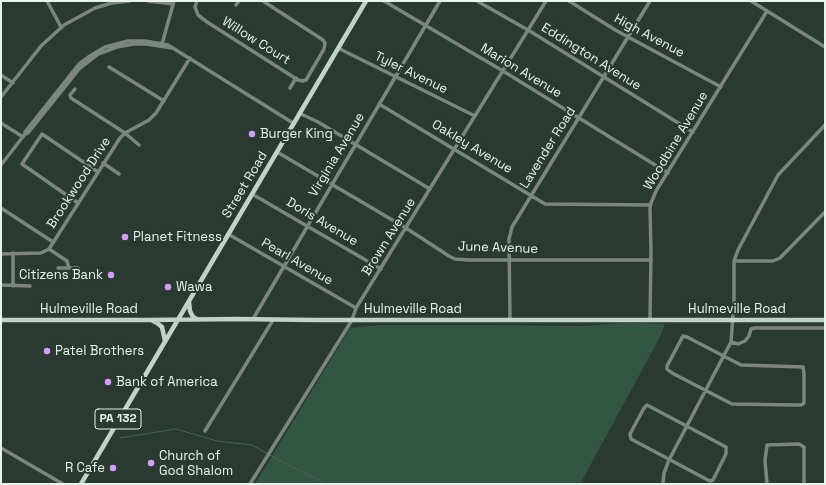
<!DOCTYPE html>
<html>
<head>
<meta charset="utf-8">
<style>
	body { margin:0 }
	#map { position:relative; width:826px; height:485px; overflow:hidden; background:#293b31; font-family:"Space Grotesk",sans-serif }
	canvas { display:block }
	.frame { position:absolute; inset:0; border:2px solid #e8f3ec; pointer-events:none }
</style>
</head>
<body>
<div id="map">
<canvas width="826" height="485"></canvas>
<div class="frame"></div>
</div>
<script>
const context = document.querySelector('canvas').getContext('2d');
context.lineJoin = 'round';
function fill(path, color) { context.fillStyle = color; context.fill(path, 'evenodd'); }
const poly = rows => new Path2D(rows.map(r => 'M' + r).join(''));
function trace(path, color, width, dash) { context.strokeStyle = color; context.lineWidth = width; context.lineCap = dash ? 'butt' : 'round'; context.setLineDash(dash || []); context.stroke(path); }
function drawText(font, color, halo, rows, align = 'center') {
  context.font = font + ' "Space Grotesk",sans-serif'; context.lineWidth = 4; context.setLineDash([]); context.textBaseline = 'middle'; context.strokeStyle = halo; context.fillStyle = color; for (const [text, x, y, turn = 0] of rows) {
    context.save(); context.translate(x, y); context.rotate((+turn || 0) * Math.PI / 180); context.textAlign = isNaN(turn) ? turn : align; if (halo) context.strokeText(text, 0, 0); context.fillText(text, 0, 0); context.restore();
  }
}
const green = poly([
	[624,323,665,324,659,339,580,484,255,484,350,328,380,325,491,325,583,326]
]);
const stream = poly([
	[120,438,176,429,217,441,252,445,288,465,327,484],
	[372,484,399,484]
]);
const minor = poly([
	[47,1,61,27],
	[148,1,173,4],
	[197,1,195,7,198,15,207,22,298,80,303,81,306,80,324,49,325,43,323,40,263,1],
	[384,1,503,71,668,173],
	[477,1,528,30,693,132],
	[569,1,617,31,721,87],
	[751,1,825,47],
	[236,5,239,1],
	[162,44,174,1],
	[338,48,475,116],
	[109,67,164,101],
	[1,75,13,83],
	[290,88,296,78],
	[75,89,70,95,71,98,125,133,139,145],
	[1,97,41,46,64,25,95,8,112,3,129,1],
	[379,104,545,204,650,205],
	[299,113,318,122,430,189],
	[1,123,23,137],
	[25,134,28,133,80,68,98,54,117,47,134,44,146,44,172,48],
	[277,152,406,228,449,256,455,259,468,260,651,260],
	[103,163,119,174],
	[1,165,25,134,25,132,79,64,90,56,105,47,128,41,145,41,168,45,293,123],
	[252,194,381,269],
	[78,203,22,164,42,134,98,172],
	[1,208,53,242],
	[228,234,356,308],
	[49,249,67,261,69,268],
	[13,253,13,286],
	[1,254,41,253,49,249,120,138,125,133,149,120,156,113,190,58],
	[734,261,773,261,780,258,825,212],
	[58,268,78,268],
	[1,285,30,286],
	[253,319,440,1],
	[510,319,509,239,512,227,650,1],
	[650,319,651,252,650,208,651,203,656,191,767,11],
	[683,336,687,337,741,365,803,367,804,374,804,403,801,405,797,405,732,404,672,373,667,369,667,366,683,336],
	[731,342,738,344,745,341,749,336,751,329,755,328,825,328],
	[647,405,726,447,726,454,713,480,710,481,706,479,631,439,630,434,644,408,647,405],
	[205,431,273,320],
	[1,448,63,484],
	[250,484,352,320,356,308,546,1],
	[663,484,664,473,669,460,731,342,734,302,734,261,738,250,778,175,825,125],
	[767,484,765,460,767,445,799,444,804,447,804,484]
]);
const major = poly([
	[189,302,190,311,193,317,197,319],
	[1,320,148,320,237,319,314,320,825,320],
	[153,321,157,323,162,327,165,341],
	[81,484,366,1]
]);
const markers = [
	[252,134,4,"#d49cfc"],
	[125,237,4,"#d49cfc"],
	[111,275,4,"#d49cfc"],
	[168,287,4,"#d49cfc"],
	[47,351,4,"#d49cfc"],
	[108,382,4,"#d49cfc"],
	[151,463,4,"#d49cfc"],
	[113,468,4,"#d49cfc"]
];
const shields = [
	[118,419,46]
];
const shieldNames = [
	["PA 132",118,419]
];
const streetNames = [
	["High Avenue",649,36,28],
	["Willow Court",256,41,32],
	["Eddington Avenue",591,57,32],
	["Marion Avenue",521,71,31],
	["Tyler Avenue",411,73,26],
	["Woodbine Avenue",676,141,-59],
	["Oakley Avenue",472,147,31],
	["Lavender Road",548,148,-58],
	["Virginia Avenue",337,155,-59],
	["Brookwood Drive",79,183,-57],
	["Street Road",245,185,-59],
	["Doris Avenue",322,222,31],
	["Brown Avenue",389,237,-58],
	["June Avenue",498,248,2],
	["Pearl Avenue",297,262,30],
	["Hulmeville Road",89,309],
	["Hulmeville Road",413,309],
	["Hulmeville Road",737,309]
];
const poiNames = [
	["Burger King",260,134],
	["Planet Fitness",133,237],
	["Citizens Bank",103,275,"right"],
	["Wawa",176,287],
	["Patel Brothers",55,351],
	["Bank of America",116,382],
	["Church of",159,456],
	["God Shalom",159,471],
	["R Cafe",105,468,"right"]
];
fill(green, '#335543');
trace(stream, '#466256', 1);
trace(minor, '#7c857f', 3.5);
trace(major, '#c1d3c8', 4.5);
for (const [x, y, r, color] of markers) { const dot = new Path2D(); dot.arc(x, y, r, 0, 2 * Math.PI); context.fillStyle = color; context.fill(dot); trace(dot, '#293b31', 1.5); }
for (const [x, y, w] of shields) { const box = new Path2D(); box.roundRect(x - w / 2, y - 10, w, 20, 3); context.fillStyle = '#293b31'; context.fill(box); trace(box, '#e8f3ec', 1); }
drawText('bold 12px', '#e8f3ec', null, shieldNames);
drawText('13px', '#e8f3ec', '#293b31', streetNames);
drawText('13px', '#e8f3ec', '#293b31', poiNames, 'left');
</script>
</body>
</html>
